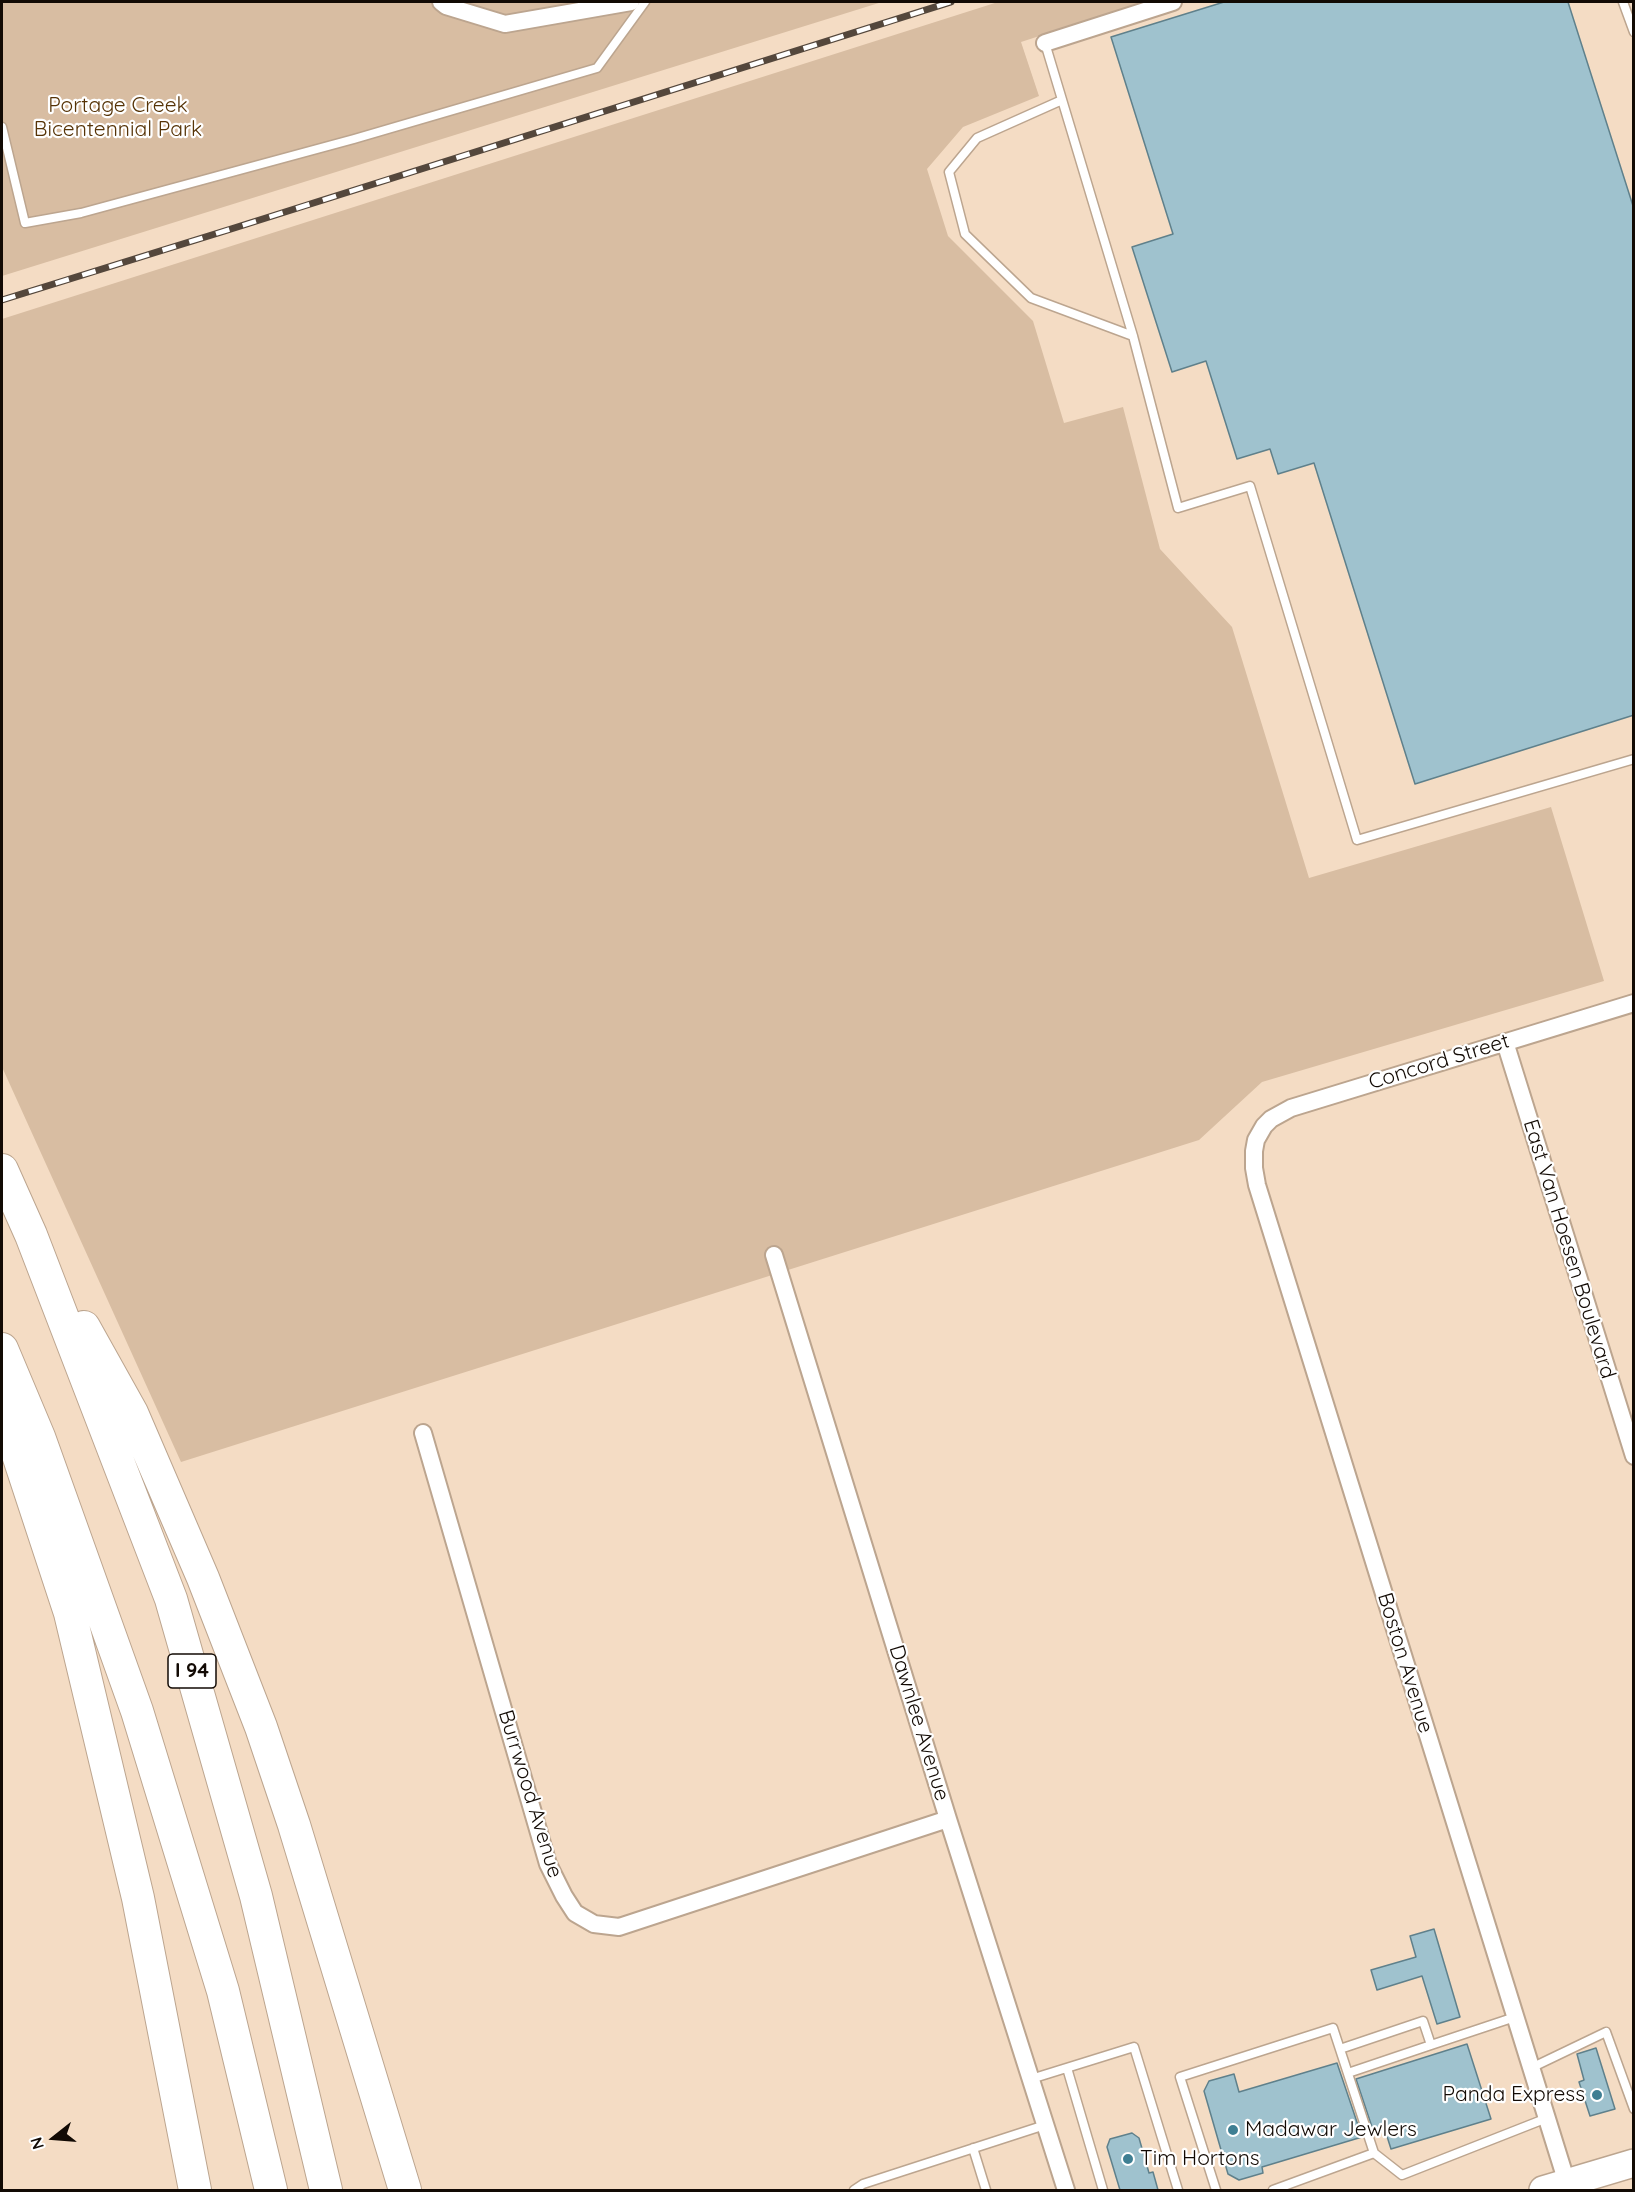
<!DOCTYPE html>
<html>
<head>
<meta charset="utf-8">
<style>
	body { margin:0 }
	#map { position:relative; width:1635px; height:2192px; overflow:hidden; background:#f4dcc4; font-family:Quicksand,sans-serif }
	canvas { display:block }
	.frame { position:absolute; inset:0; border:3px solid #120a04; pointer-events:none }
	.north { position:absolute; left:24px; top:2108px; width:60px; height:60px; -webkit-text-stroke:4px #fff; paint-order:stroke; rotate:253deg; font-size:16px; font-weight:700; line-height:24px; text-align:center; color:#120a04 }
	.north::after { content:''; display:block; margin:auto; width:21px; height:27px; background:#120a04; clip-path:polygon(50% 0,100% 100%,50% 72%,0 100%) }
</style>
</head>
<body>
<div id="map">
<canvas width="1635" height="2192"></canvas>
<div class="frame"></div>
<div class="north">N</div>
</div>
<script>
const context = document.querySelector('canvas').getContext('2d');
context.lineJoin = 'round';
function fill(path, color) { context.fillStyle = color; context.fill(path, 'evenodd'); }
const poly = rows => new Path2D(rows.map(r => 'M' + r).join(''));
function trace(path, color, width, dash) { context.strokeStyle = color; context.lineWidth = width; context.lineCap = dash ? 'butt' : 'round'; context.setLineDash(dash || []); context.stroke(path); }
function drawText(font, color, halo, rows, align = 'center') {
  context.font = font + ' Quicksand,sans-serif'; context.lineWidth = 4.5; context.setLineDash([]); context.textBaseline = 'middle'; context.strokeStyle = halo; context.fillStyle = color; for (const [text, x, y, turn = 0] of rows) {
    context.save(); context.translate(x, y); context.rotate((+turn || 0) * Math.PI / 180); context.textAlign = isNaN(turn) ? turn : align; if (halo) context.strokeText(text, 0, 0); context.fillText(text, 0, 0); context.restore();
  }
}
const green = poly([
	[2,2,882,2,2,276],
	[998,2,1144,2,1021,42,1039,96,963,127,927,169,948,236,1033,321,1064,423,1123,407,1160,549,1232,627,1309,878,1551,807,1604,981,1262,1082,1199,1140,181,1462,2,1067,2,319]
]);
const building = poly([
	[1224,2,1568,2,1634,209,1634,715,1415,784,1314,463,1278,474,1270,449,1237,459,1206,361,1172,372,1132,247,1173,234,1111,37,1224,2],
	[1434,1929,1460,2017,1437,2024,1422,1976,1377,1990,1371,1970,1416,1957,1410,1936,1434,1929],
	[1467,2044,1491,2119,1391,2149,1385,2130,1374,2133,1356,2079,1467,2044],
	[1596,2048,1615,2109,1590,2116,1579,2082,1584,2080,1577,2054,1596,2048],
	[1337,2063,1362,2137,1262,2167,1263,2173,1239,2180,1228,2174,1204,2091,1209,2081,1234,2074,1239,2092,1337,2063],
	[1132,2133,1139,2138,1149,2173,1153,2172,1158,2190,1120,2190,1107,2147,1110,2139,1132,2133]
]);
const lane = poly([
	[1623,2,1634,32],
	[1045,43,1133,336,1178,508,1250,486,1357,840,1634,759],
	[1062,100,977,138,949,172,965,234,1031,298,1133,336],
	[2,127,25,223,81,213,354,139,597,68,645,2],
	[1340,2049,1423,2021,1431,2045,1515,2017],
	[1067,2068,1103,2190],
	[1531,2068,1606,2032,1634,2109],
	[1348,2073,1431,2045],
	[1031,2079,1134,2047,1178,2190],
	[973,2148,986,2190],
	[1374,2153,1402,2175,1547,2118],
	[854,2190,863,2184,1045,2125],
	[1216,2190,1180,2077,1333,2028,1374,2153,1273,2190]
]);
const street = poly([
	[441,2,446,6,505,24,631,2],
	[1045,43,1173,2],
	[1505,1042,1634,1456],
	[774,1255,948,1819,1066,2190],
	[423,1433,548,1864,564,1896,575,1913,594,1924,619,1927,948,1819],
	[1567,2183,1257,1185,1254,1168,1254,1151,1256,1140,1264,1126,1271,1119,1291,1108,1634,1003]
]);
const primary = poly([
	[1543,2190,1634,2163]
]);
const highway = poly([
	[2,1170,31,1235,171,1599,256,1896,326,2190],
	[84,1327,132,1413,203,1578,261,1727,294,1825,405,2190],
	[2,1349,39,1437,137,1711,223,1991,271,2190],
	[2,1406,70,1613,138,1898,195,2190]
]);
const rail = poly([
	[2,300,231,229,951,2]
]);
const markers = [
	[1597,2095,6,"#3f7f93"],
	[1233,2130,6,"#3f7f93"],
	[1128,2159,6,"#3f7f93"]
];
const shields = [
	[192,1671,48]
];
const shieldNames = [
	["I 94",192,1671]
];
const parkNames = [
	["Portage Creek",118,106],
	["Bicentennial Park",118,130]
];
const streetNames = [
	["Concord Street",1439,1062,-17],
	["East Van Hoesen Boulevard",1569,1249,73],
	["Boston Avenue",1405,1663,73],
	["Dawnlee Avenue",919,1723,73],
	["Burrwood Avenue",530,1794,73]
];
const poiNames = [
	["Panda Express",1585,2095,"right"],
	["Madawar Jewlers",1245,2130],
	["Tim Hortons",1140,2159]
];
fill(green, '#d8bda2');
fill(building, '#9fc2ce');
trace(building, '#5f808b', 1.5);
trace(lane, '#bca58f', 11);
trace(street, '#bca58f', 20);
trace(primary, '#bca58f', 30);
trace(highway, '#bca58f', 34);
trace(lane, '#fff', 8);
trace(street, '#fff', 16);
trace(primary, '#fff', 27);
trace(highway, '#fff', 32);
trace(rail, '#54473c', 7);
trace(rail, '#fff', 4.5, [14]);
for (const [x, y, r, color] of markers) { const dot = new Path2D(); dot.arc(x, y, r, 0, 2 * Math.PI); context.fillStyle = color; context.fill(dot); trace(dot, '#fff', 2); }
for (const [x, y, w] of shields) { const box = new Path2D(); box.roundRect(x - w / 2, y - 17, w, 34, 4.5); context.fillStyle = '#fff'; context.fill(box); trace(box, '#120a04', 1.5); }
drawText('bold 20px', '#120a04', null, shieldNames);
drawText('21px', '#563306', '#fff', parkNames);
drawText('21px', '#120a04', '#fff', streetNames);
drawText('21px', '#120a04', '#fff', poiNames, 'left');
</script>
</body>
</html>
